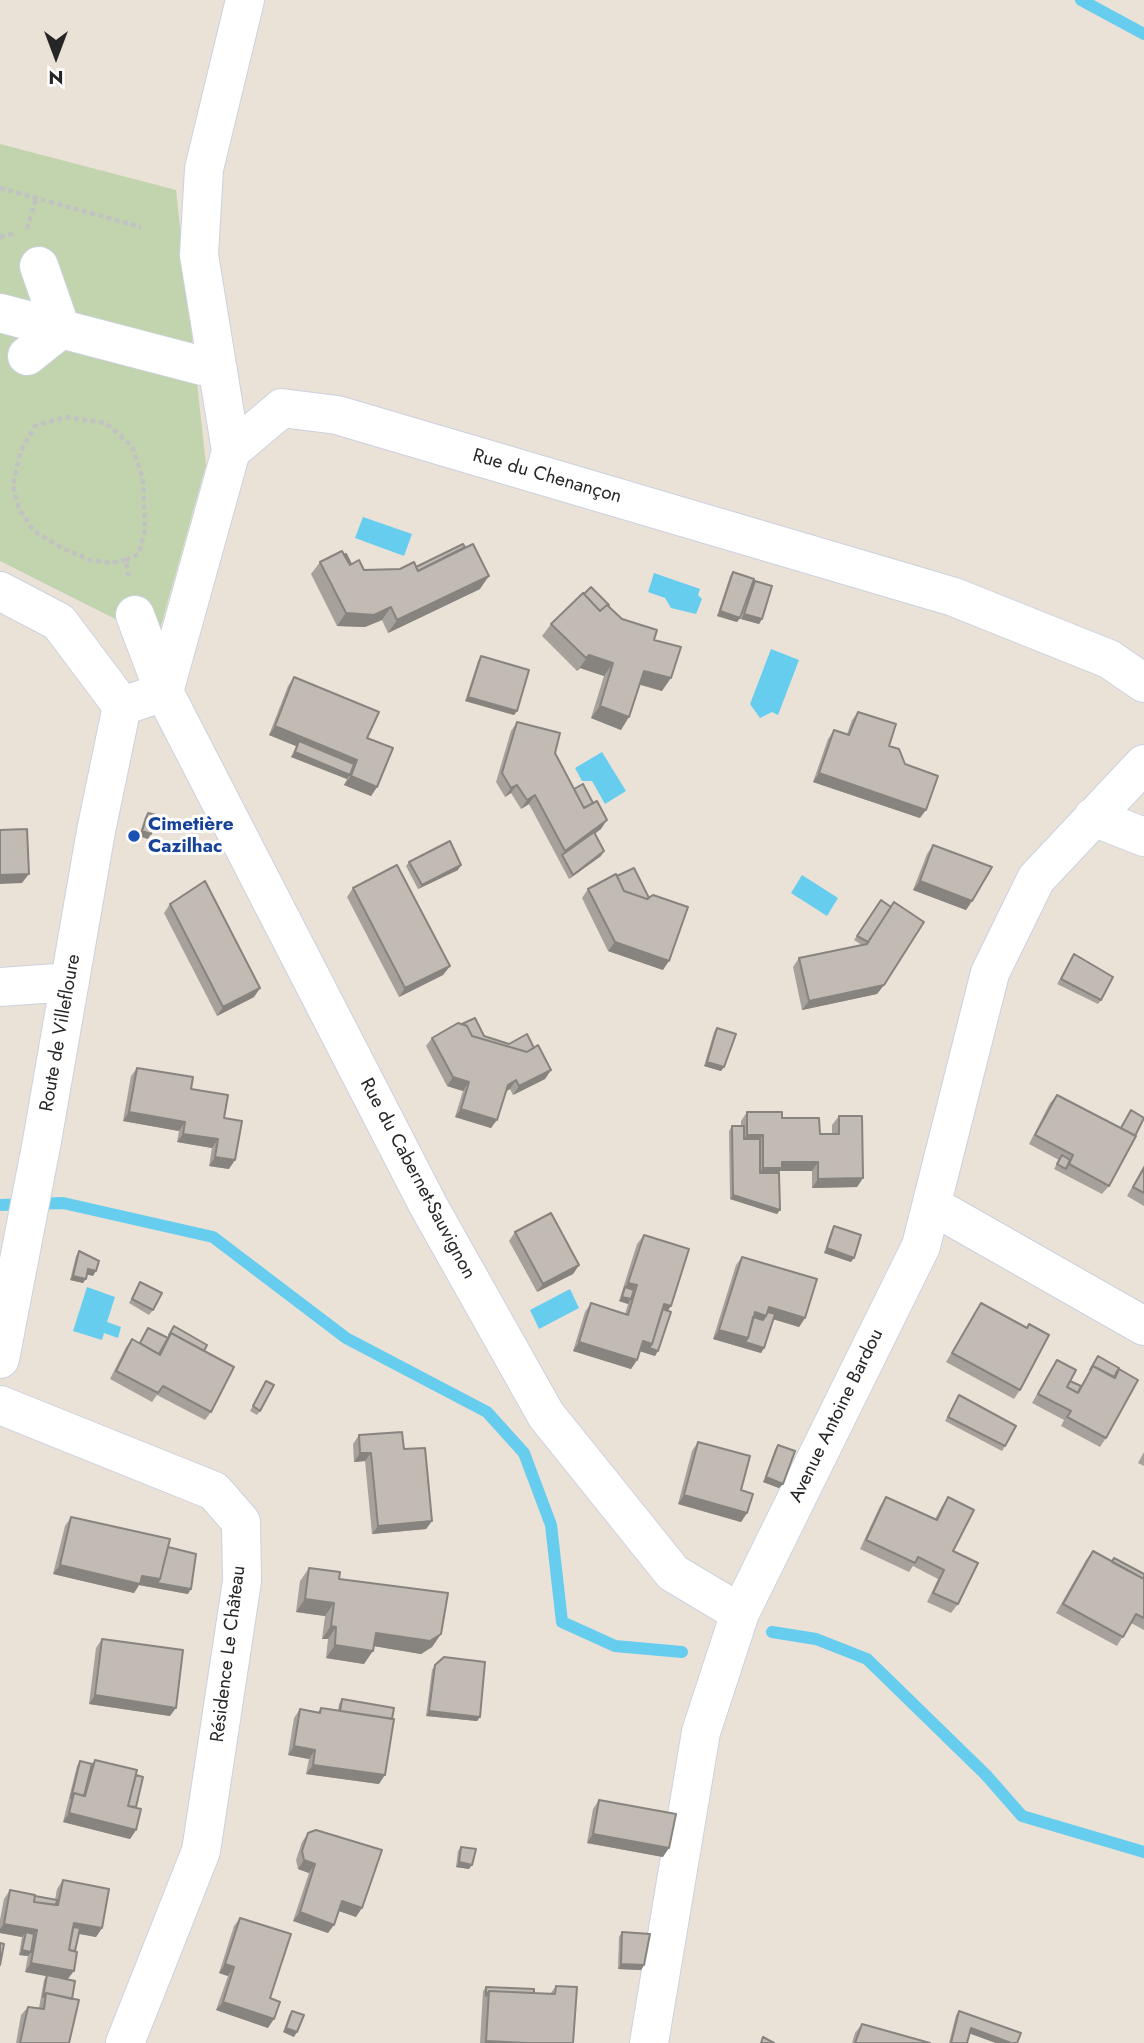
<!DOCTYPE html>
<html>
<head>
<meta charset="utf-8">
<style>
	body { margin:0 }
	#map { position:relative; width:1144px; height:2043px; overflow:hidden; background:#eae1d7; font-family:Jost,sans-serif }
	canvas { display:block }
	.north { position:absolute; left:21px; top:21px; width:70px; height:70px; -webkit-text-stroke:5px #fff; paint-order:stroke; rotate:180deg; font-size:19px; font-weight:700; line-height:28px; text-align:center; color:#262626 }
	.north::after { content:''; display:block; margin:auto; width:24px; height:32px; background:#262626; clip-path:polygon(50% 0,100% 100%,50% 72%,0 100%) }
</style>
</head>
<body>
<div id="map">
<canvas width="1144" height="2043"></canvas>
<div class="north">N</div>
</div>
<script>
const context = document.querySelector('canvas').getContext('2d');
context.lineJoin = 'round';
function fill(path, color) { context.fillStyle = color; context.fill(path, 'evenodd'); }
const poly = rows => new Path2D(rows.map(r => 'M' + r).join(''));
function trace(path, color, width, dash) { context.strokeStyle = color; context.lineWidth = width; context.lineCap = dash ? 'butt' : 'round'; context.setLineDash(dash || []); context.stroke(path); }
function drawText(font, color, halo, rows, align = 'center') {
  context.font = font + ' Jost,sans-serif'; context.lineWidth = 6; context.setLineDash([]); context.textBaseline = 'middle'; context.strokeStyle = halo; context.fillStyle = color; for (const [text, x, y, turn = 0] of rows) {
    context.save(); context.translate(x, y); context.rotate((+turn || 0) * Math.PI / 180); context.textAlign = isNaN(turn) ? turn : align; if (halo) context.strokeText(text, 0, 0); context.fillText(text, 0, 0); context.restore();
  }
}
const cemetery = poly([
	[0,144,176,190,206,465,157,640,0,561]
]);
const water = poly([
	[363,517,412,534,404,556,355,538],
	[654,573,700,589,698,595,702,599,696,614,671,608,665,598,648,592],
	[771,649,799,660,778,715,772,712,760,718,750,704],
	[602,752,626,791,605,804,592,781,582,781,575,768],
	[802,875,838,898,827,916,791,893],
	[87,1287,115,1297,107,1322,121,1327,118,1338,104,1333,102,1340,73,1331],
	[570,1289,579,1308,539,1329,530,1310]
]);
const stream = poly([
	[1081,0,1144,34],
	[0,1205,63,1203,213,1237,346,1338,487,1412,524,1453,551,1525,562,1622,615,1646,682,1652],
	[772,1632,816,1639,867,1659,986,1775,1022,1816,1144,1852]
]);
const path = poly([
	[0,188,141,227],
	[27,229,36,198],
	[0,237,16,233],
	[126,560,111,563,90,560,62,548,34,531,19,509,13,486,20,453,35,426,65,417,106,423,132,446,143,479,145,530,139,554,126,560,129,579]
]);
const minor = poly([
	[0,313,218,370],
	[27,356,61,329,39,266],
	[231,451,199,255,204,169,245,0],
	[0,591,59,622,122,706],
	[135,615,164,692,428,1205,546,1415,673,1573,740,1613],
	[122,706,164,692,231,451,282,408,337,415,954,597,1109,659,1144,683],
	[1093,817,1144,837],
	[0,987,70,982],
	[933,1206,1144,1326],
	[0,1359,42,1141,96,831,122,706],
	[0,1405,214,1491,241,1522,242,1581,201,1851,125,2043],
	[649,2043,701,1732,740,1613,921,1246,990,973,1036,879,1144,764]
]);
const wall = poly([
	[320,562,351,564,364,570,400,569,416,567,480,589,388,633,382,620,365,627,337,626,311,574],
	[733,572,740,618,737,622,717,616,730,576],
	[755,581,762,619,759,624,741,619,752,585],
	[608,606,622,619,654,640,662,691,640,685,621,730,591,718,604,676,580,668,577,671,542,636,551,624],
	[481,656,517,711,514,715,465,701,478,661],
	[294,677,367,738,377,787,371,796,344,785,347,779,291,757,296,746,269,735,288,686],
	[858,712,905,764,920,818,813,782,828,739,834,730,847,734,852,720],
	[517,722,555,753,574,789,601,829,595,834,601,856,569,879,529,804,521,809,511,793,505,797,496,782,511,731],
	[148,813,148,839,139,836,145,817],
	[933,845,972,901,966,910,913,890,927,854],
	[409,862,458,870,418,889,406,866],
	[353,888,450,966,443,975,399,997,347,897],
	[588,889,663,970,608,951,582,898],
	[881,900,884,985,877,994,802,1010,793,967,799,958,862,945,854,940],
	[170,904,260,988,254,997,217,1016,164,913],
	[1074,954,1101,1000,1098,1004,1057,984],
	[717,1028,724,1067,721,1071,704,1066,714,1032],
	[484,1036,509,1044,534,1048,551,1070,545,1079,513,1095,510,1089,506,1091,491,1128,455,1117,463,1091,447,1086,426,1046,432,1038],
	[137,1068,191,1089,224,1118,229,1169,209,1166,212,1148,177,1142,179,1131,123,1121,131,1076],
	[1057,1095,1120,1128,1131,1110,1109,1186,1102,1194,1054,1169,1059,1160,1029,1144,1050,1103],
	[747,1112,782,1118,820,1134,832,1134,832,1125,839,1116,863,1178,857,1187,812,1188,812,1171,780,1171,779,1173,780,1210,777,1214,730,1199,729,1131,732,1126,741,1126,741,1121],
	[1144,1165,1144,1206,1127,1196],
	[834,1226,851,1262,824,1253,831,1231],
	[515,1232,579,1265,573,1274,537,1292,509,1241],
	[644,1235,668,1311,655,1356,640,1351,637,1360,631,1369,573,1351,585,1312,591,1303,625,1314,628,1304,619,1301,637,1244],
	[79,1251,93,1276,87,1274,83,1283,70,1280,76,1256],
	[742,1257,805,1318,799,1327,773,1319,764,1348,761,1353,713,1339,736,1265],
	[140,1282,153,1310,149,1315,129,1303],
	[981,1303,1020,1390,1014,1399,946,1362],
	[174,1326,204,1351,211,1412,205,1420,157,1395,152,1402,110,1379,126,1347,132,1339,139,1343,148,1328,167,1338],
	[1098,1356,1106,1438,1100,1447,1061,1426,1064,1420,1032,1403,1051,1369,1057,1360,1070,1381,1081,1386],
	[266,1381,260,1411,257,1415,250,1411],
	[959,1395,1005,1446,1002,1451,945,1421],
	[359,1435,404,1449,432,1521,426,1529,372,1534,365,1461,354,1462,353,1444],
	[698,1442,741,1490,747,1513,741,1522,678,1504,692,1451],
	[778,1445,783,1484,779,1488,763,1482,775,1449],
	[1144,1452,1144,1466,1138,1463],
	[886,1497,935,1519,942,1506,948,1497,958,1604,951,1613,927,1602,938,1579,913,1566,909,1572,860,1549,880,1506],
	[71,1517,168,1547,188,1594,139,1585,134,1593,53,1574,65,1526],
	[1093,1551,1112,1562,1144,1574,1144,1630,1131,1623,1117,1646,1056,1613,1086,1560],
	[309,1568,339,1579,441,1634,432,1647,421,1654,374,1646,364,1664,326,1658,328,1639,322,1639,325,1616,296,1612,300,1581],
	[102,1639,170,1716,89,1704,96,1648],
	[435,1665,480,1717,477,1721,426,1716,432,1670],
	[342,1699,379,1784,306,1774,309,1759,288,1755,294,1718,300,1709,318,1712,321,1708,338,1710,339,1704],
	[95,1760,136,1775,136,1830,130,1839,63,1822,77,1766,80,1761,92,1764],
	[599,1800,663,1857,587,1843,593,1809],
	[308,1833,356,1917,339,1911,328,1933,293,1921,309,1873,298,1869,296,1860,302,1842],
	[461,1847,469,1869,456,1867,458,1851],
	[63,1880,102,1928,96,1937,79,1934,68,1979,72,1999,69,2043,16,2043,21,2015,28,2007,39,2008,44,1980,46,1976,25,1972,28,1956,19,1955,22,1937,0,1933,0,1920,4,1899,10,1890,55,1900,57,1889],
	[240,1918,270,1998,268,2028,216,2010,228,1976,219,1973,234,1926],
	[622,1932,644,1965,641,1970,618,1969,619,1937],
	[556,1986,573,2043,480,2043,483,1991,486,1987,534,1993,550,1994],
	[292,2011,294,2037,283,2032,289,2015],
	[959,2011,1017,2043,996,2043,970,2033,967,2043,949,2043,956,2015],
	[862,2024,930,2043,852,2043,855,2033]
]);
const shadedWall = poly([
	[489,576,480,589,388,633,397,620],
	[391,607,382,620,365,627,337,626,346,613],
	[720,611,740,618,737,622,717,616],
	[744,614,762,619,759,624,741,619],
	[589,655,613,663,604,676,580,668,577,671],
	[644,671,671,678,662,691,636,683],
	[468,697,517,711,514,715,465,701],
	[600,706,629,717,621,730,591,718],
	[275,726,357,760,351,768,299,741,296,746,269,735],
	[295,752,350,775,347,779,291,757],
	[819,773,926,810,920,818,813,782],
	[351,776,377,787,371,796,344,785],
	[517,785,511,793,505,797,511,788],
	[535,795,529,804,521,809,527,800],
	[607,820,601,829,563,856,562,855,565,851],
	[142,831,151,834,148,839,139,836],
	[604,851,601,856,569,879,573,875],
	[461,865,458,870,418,889,422,885],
	[29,874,22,883,0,884,0,875],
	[920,881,972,901,966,910,913,890],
	[615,942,669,961,663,970,608,951],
	[450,966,443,975,399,997,405,988],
	[884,985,877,994,802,1010,809,1001],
	[260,988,254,997,217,1016,223,1007],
	[707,1062,724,1067,721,1071,704,1066],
	[551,1070,545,1079,513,1095,519,1086],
	[453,1077,469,1082,463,1091,447,1086],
	[516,1080,510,1089,502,1094,508,1085],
	[461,1109,497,1120,491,1128,455,1117],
	[129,1112,185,1122,179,1131,123,1121],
	[183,1134,218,1139,212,1148,177,1142],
	[747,1135,763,1135,757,1144,741,1144],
	[215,1157,235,1160,229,1169,209,1166],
	[782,1162,818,1162,812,1171,780,1171,776,1177,757,1177,763,1168],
	[863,1178,857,1187,812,1188,818,1179],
	[733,1195,780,1210,777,1214,730,1199],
	[827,1248,854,1258,851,1262,824,1253],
	[579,1265,573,1274,537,1292,543,1284],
	[88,1269,96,1271,93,1276,85,1274],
	[73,1276,86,1279,83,1283,70,1280],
	[628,1283,637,1285,631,1294,625,1287],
	[622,1297,631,1299,628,1304,619,1301],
	[664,1304,671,1306,665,1315,660,1313],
	[769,1307,805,1318,799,1327,766,1317,760,1325,750,1322,755,1312],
	[719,1330,748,1338,764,1348,761,1353,713,1339],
	[643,1341,652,1344,658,1351,655,1356,636,1350],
	[579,1342,637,1360,631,1369,573,1351],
	[360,1453,371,1453,365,1461,354,1462],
	[766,1477,783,1484,779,1488,763,1482],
	[684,1495,747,1513,741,1522,678,1504],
	[432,1521,426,1529,372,1534,378,1526],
	[60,1565,160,1579,191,1589,188,1594,139,1585,134,1593,53,1574],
	[305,1599,334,1603,325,1616,296,1612],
	[331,1626,336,1627,328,1639,322,1639],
	[376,1633,441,1634,432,1647,421,1654,367,1645],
	[335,1645,373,1651,364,1664,326,1658],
	[95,1695,176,1708,170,1716,89,1704],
	[429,1711,480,1717,477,1721,426,1716],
	[294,1746,315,1750,309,1759,288,1755],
	[313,1765,385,1775,379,1784,306,1774],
	[69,1813,136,1830,130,1839,63,1822],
	[593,1834,669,1848,663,1857,587,1843],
	[304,1860,315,1864,309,1873,298,1869],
	[459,1862,472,1865,469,1869,456,1867],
	[342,1901,362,1908,356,1917,336,1910],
	[300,1912,334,1925,328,1933,293,1921],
	[74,1923,102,1928,96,1937,70,1932],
	[4,1924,37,1930,31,1939,26,1932,22,1937,0,1933,0,1929],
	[22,1950,31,1952,28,1956,19,1955],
	[31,1963,74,1971,67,1980,25,1972],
	[225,1964,234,1967,228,1976,219,1973],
	[621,1964,644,1965,641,1970,618,1969],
	[223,2002,274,2019,268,2028,216,2010],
	[286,2028,297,2032,294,2037,283,2032],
	[971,2028,1011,2043,996,2043,968,2033],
	[486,2041,527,2043,484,2043]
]);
const building = poly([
	[463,544,465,547,418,571,416,567,463,544],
	[473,544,489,576,397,620,391,607,374,615,346,613,320,562,342,551,350,565,359,560,364,570,400,569,414,562,418,571,473,544],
	[346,554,351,564,350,565,344,555,346,554],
	[733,572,754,579,740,618,720,611,733,572],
	[755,581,772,586,762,619,744,614,755,581],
	[591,587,609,605,608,606,607,605,600,611,584,594,591,587],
	[583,593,600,611,607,605,622,619,657,630,654,640,681,647,671,678,644,671,629,717,600,706,613,663,589,655,586,658,551,624,583,593],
	[481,656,529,670,517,711,468,697,481,656],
	[294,677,379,712,367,738,393,748,377,787,351,776,357,760,275,726,294,677],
	[858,712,896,724,889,746,899,749,905,764,938,776,926,810,819,773,834,730,849,735,858,712],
	[517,722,560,733,555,753,584,808,597,801,607,820,565,851,535,795,527,800,517,785,511,788,502,773,517,722],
	[299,741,354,764,350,775,295,752,299,741],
	[583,784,593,803,584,808,574,789,583,784],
	[148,813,156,815,151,834,142,831,148,813],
	[27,829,29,874,0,875,0,830,27,829],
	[594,832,604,851,573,875,562,855,594,832],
	[450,841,461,865,422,885,409,862,450,841],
	[933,845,992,867,972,901,920,881,933,845],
	[397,865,450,966,405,988,353,888,397,865],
	[634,868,649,898,647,899,624,891,617,876,634,868],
	[616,874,624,891,647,899,653,895,688,907,669,961,615,942,588,889,616,874],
	[205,881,260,988,223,1007,170,904,205,881],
	[881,900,891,907,868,942,857,936,881,900],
	[894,902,924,922,884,985,809,1001,799,958,867,944,894,902],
	[1074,954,1113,977,1101,1000,1061,979,1074,954],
	[475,1018,484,1036,509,1044,527,1034,534,1048,527,1052,472,1036,467,1026,462,1024,475,1018],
	[458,1023,467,1026,472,1036,527,1052,538,1045,551,1070,519,1086,516,1080,508,1085,497,1120,461,1109,469,1082,453,1077,432,1038,458,1023],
	[717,1028,736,1034,724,1067,707,1062,717,1028],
	[137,1068,193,1077,191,1089,228,1095,224,1118,242,1121,235,1160,215,1157,218,1139,183,1134,185,1122,129,1112,137,1068],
	[1057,1095,1136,1136,1109,1186,1069,1164,1073,1155,1035,1135,1057,1095],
	[1131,1110,1144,1118,1135,1136,1121,1128,1131,1110],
	[747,1112,782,1112,782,1118,819,1118,820,1134,839,1134,839,1116,862,1116,863,1178,818,1179,818,1162,782,1162,782,1168,763,1168,763,1135,747,1135,747,1112],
	[732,1126,744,1126,744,1139,760,1139,760,1173,779,1173,780,1210,733,1195,732,1126],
	[1062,1155,1070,1160,1066,1169,1057,1164,1062,1155],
	[1144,1168,1144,1193,1133,1187,1144,1168],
	[551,1213,579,1265,543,1284,515,1232,551,1213],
	[834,1226,861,1235,854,1258,827,1248,834,1226],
	[644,1235,689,1249,671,1306,664,1304,652,1344,643,1341,637,1360,579,1342,591,1303,628,1315,637,1285,628,1283,644,1235],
	[79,1251,99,1261,96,1271,88,1269,86,1279,73,1276,79,1251],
	[742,1257,817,1279,805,1318,769,1307,766,1316,755,1312,748,1338,719,1330,742,1257],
	[140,1282,162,1293,153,1310,132,1299,140,1282],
	[625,1287,634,1290,631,1299,622,1297,625,1287],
	[981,1303,1027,1328,1029,1324,1049,1335,1020,1390,952,1353,981,1303],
	[663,1309,671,1312,658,1351,649,1348,652,1344,663,1309],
	[768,1312,775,1314,764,1348,745,1342,748,1338,753,1317,763,1320,768,1312],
	[174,1326,207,1345,204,1351,171,1333,169,1335,174,1326],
	[148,1328,168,1338,159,1354,140,1343,148,1328],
	[171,1333,234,1367,211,1412,163,1386,158,1393,116,1371,132,1339,160,1355,171,1333],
	[1098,1356,1119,1368,1114,1377,1093,1366,1090,1370,1098,1356],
	[1057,1360,1076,1370,1067,1387,1078,1393,1093,1366,1115,1378,1119,1369,1138,1380,1106,1438,1067,1417,1071,1411,1038,1394,1057,1360],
	[266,1381,274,1385,260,1411,253,1406,266,1381],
	[1070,1381,1081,1386,1078,1393,1067,1387,1070,1381],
	[959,1395,1016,1426,1005,1446,948,1417,959,1395],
	[402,1432,404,1449,425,1448,432,1521,378,1526,371,1453,360,1453,359,1435,402,1432],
	[698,1442,750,1456,741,1490,753,1494,747,1513,684,1495,698,1442],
	[778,1445,795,1451,783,1484,766,1477,778,1445],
	[886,1497,937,1520,948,1497,974,1510,953,1551,978,1563,958,1604,933,1593,944,1570,918,1557,915,1563,866,1540,886,1497],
	[71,1517,170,1539,160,1579,142,1576,140,1584,60,1565,71,1517],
	[168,1547,196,1554,191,1589,157,1583,160,1579,168,1547],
	[1093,1551,1144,1579,1144,1618,1136,1614,1123,1637,1063,1604,1093,1551],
	[1114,1558,1144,1574,1144,1579,1112,1562,1114,1558],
	[309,1568,340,1572,339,1579,448,1593,441,1634,430,1641,376,1633,373,1651,335,1645,336,1627,331,1626,334,1603,305,1599,309,1568],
	[102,1639,183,1650,176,1708,95,1695,102,1639],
	[444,1657,485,1662,480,1717,429,1711,435,1665,444,1657],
	[342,1699,394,1708,392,1719,340,1711,342,1699],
	[321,1708,394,1719,385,1775,313,1765,315,1750,294,1746,300,1709,320,1713,321,1708],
	[95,1760,137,1770,128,1806,141,1809,136,1830,69,1813,74,1793,85,1796,95,1760],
	[80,1761,92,1764,84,1796,74,1793,71,1798,80,1761],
	[136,1775,143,1777,136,1807,128,1806,136,1775],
	[599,1800,676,1814,669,1848,593,1834,599,1800],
	[316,1830,382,1850,362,1908,342,1901,334,1925,300,1912,315,1864,304,1860,302,1851,308,1833,316,1830],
	[461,1847,476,1849,472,1865,459,1862,461,1847],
	[63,1880,109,1889,102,1928,74,1923,69,1950,77,1952,74,1971,31,1963,37,1930,4,1924,10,1890,35,1895,34,1902,58,1905,63,1880],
	[35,1896,57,1900,56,1905,34,1902,35,1896],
	[240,1918,291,1934,270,1998,280,2002,274,2019,223,2002,234,1967,225,1964,240,1918],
	[73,1927,80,1928,75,1951,69,1950,73,1927],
	[26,1932,34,1934,31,1952,22,1950,26,1932],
	[622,1932,650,1934,644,1965,621,1964,622,1932],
	[0,1943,4,1944,0,1965,0,1943],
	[47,1975,75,1981,72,1999,46,1993,43,1997,47,1975],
	[556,1986,577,1987,573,2043,527,2043,486,2041,489,1991,555,1994,556,1986],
	[486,1987,534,1989,534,1993,489,1991,486,1996,486,1987],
	[46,1993,79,2000,69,2043,20,2043,28,2007,44,2009,46,1993],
	[292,2011,304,2015,297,2032,286,2028,292,2011],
	[959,2011,1021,2033,1017,2043,1011,2043,971,2028,967,2043,951,2043,959,2011],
	[862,2024,930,2043,855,2043,862,2024],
	[763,2037,774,2043,761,2043,763,2037]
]);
const markers = [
	[134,836,7,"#1a4fb4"]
];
const streetNames = [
	["Rue du Chenançon",547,477,16],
	["Route de Villefloure",61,1033,-80],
	["Rue du Cabernet-Sauvignon",417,1179,62],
	["Avenue Antoine Bardou",837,1416,-64],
	["Résidence Le Château",229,1654,-83]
];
const transitNames = [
	["Cimetière",148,825],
	["Cazilhac",148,847]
];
fill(cemetery, '#c1d4ae');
fill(water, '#67cdef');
trace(stream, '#67cdef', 12);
trace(minor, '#ccd1e0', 40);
trace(path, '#c2c2c2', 4.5, [5, 3.5]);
trace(minor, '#fff', 38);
fill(wall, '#a6a19b');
fill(shadedWall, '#87837e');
fill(building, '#c1bbb4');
trace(building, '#87837e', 2);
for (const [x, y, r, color] of markers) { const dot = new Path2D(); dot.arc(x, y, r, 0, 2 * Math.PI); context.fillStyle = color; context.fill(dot); trace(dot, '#fff', 2.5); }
drawText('19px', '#262626', '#fff', streetNames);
drawText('bold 19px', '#164399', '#fff', transitNames, 'left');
</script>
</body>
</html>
